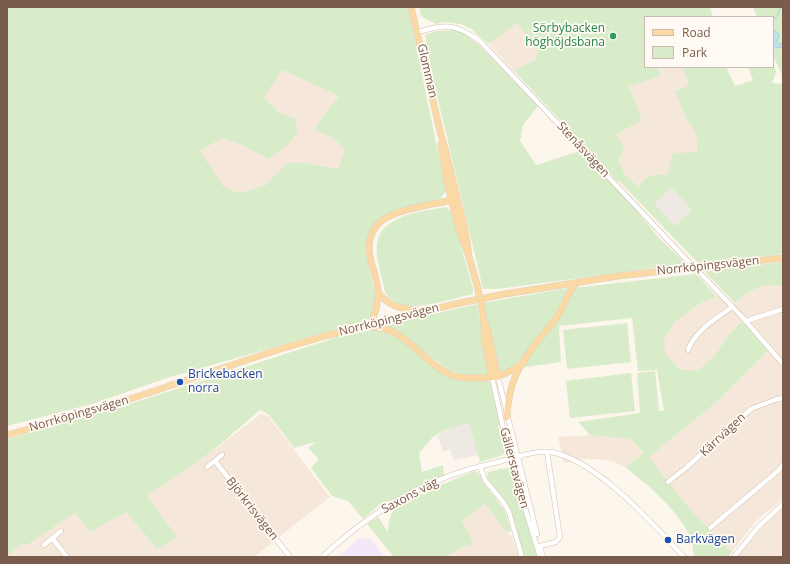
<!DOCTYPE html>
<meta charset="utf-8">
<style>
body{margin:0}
#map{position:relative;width:790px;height:564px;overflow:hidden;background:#fdf6ec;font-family:"Open Sans",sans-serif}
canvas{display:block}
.frame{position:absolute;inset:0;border:8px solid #7a5c4d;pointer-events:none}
.legend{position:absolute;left:644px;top:16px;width:130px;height:52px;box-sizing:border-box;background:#fffaf3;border:1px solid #cabbb1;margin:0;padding:5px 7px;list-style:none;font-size:12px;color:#7a5c4d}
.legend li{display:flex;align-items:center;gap:8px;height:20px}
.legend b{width:20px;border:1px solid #cabbb1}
</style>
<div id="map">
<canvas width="790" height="564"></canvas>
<div class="frame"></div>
<ul class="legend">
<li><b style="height:5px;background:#fbd9a5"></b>Road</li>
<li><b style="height:11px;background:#d8ecc9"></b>Park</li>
</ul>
</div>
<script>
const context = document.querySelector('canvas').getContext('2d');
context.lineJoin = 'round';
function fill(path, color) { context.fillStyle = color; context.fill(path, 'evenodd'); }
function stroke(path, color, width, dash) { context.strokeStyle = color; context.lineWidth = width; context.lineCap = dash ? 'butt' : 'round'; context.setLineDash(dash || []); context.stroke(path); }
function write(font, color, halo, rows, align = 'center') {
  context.font = font + ' "Open Sans",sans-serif'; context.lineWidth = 3.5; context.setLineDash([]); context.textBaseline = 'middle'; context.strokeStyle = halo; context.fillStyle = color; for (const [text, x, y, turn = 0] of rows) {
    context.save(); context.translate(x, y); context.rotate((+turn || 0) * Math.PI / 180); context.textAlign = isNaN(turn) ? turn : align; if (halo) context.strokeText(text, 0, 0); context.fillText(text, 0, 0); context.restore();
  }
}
const residential = new Path2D(`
 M 517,23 L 538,51 L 536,59 L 514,71 L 489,44 Z
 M 659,67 L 683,67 L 689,85 L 675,91 L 686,119 L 693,128 L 697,140 L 697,152 L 668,174 L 649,176 L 638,186 L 626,176 L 619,161 L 624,147 L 616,135 L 642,120 L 629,86 L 660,76 L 657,68 Z
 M 282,70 L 339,96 L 323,116 L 314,130 L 333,138 L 345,149 L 338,169 L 307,163 L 286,163 L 266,185 L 240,193 L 224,187 L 200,151 L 223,138 L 242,145 L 277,154 L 298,132 L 264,97 Z
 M 783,285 L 783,499 L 756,521 L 732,552 L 708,529 L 668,484 L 649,457 L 719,400 L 769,350 L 728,335 L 716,356 L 697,371 L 680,369 L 664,354 L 664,340 L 675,322 L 702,302 L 717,297 L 719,292 L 733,305 L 747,293 L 761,286 Z
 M 261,414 L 268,416 L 330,497 L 254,557 L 8,557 L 22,542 L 26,546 L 75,513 L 90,532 L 126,512 L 157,549 L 176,537 L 147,496 L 211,452 Z
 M 590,435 L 630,439 L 644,453 L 625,467 L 614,462 L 595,459 L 586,459 L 564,463 L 558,437 Z
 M 485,504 L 512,537 L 519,557 L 445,557 L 466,546 L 466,531 L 462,521 Z
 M 783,508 L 783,557 L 736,557 L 767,521 Z`);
const industrial = new Path2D(`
 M 671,187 L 692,210 L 675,226 L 653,204 Z
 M 469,423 L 478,455 L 454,460 L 450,449 L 443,452 L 438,436 L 444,430 Z`);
const education = new Path2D(`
 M 359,538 L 371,539 L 384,557 L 338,557 Z`);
const green = new Path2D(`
 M 7,7 L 408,7 L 446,191 L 441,198 L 392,212 L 372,227 L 367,238 L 365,250 L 374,289 L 375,306 L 371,318 L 358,323 L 167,378 L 92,404 L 7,426 ZM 282,70 L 339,96 L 323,116 L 314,130 L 333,138 L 345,149 L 338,169 L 307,163 L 286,163 L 266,185 L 240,193 L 224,187 L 200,151 L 223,138 L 242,145 L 269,159 L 286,146 L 298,132 L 295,118 L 281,114 L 264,97 Z
 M 419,7 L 710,7 L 713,17 L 645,17 L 645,67 L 659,67 L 657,68 L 661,76 L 629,86 L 642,120 L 616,135 L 624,147 L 619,161 L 626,176 L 638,186 L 649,176 L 668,174 L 673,153 L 697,152 L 697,140 L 693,128 L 686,119 L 675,91 L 689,85 L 683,67 L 726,67 L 735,86 L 753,80 L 748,67 L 773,67 L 773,63 L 776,72 L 772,83 L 783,84 L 783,254 L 699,264 L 620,182 L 617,181 L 514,71 L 536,59 L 538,51 L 517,23 L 489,44 L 471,29 L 461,24 L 445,22 L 436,24 L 421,16 ZM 671,187 L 692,210 L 675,226 L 654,204 Z
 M 753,7 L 783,7 L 783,77 L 773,56 L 773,17 L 757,17 Z
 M 454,30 L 462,32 L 478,44 L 538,106 L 523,125 L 520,141 L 536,165 L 580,151 L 630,203 L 659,238 L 682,260 L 683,264 L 498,289 L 483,289 L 434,83 L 425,35 L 437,31 Z
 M 446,207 L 451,212 L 473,288 L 473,294 C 455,298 419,310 401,305 C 395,303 389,299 386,294 C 384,290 383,284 382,279 C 378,261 370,238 388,225 C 404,212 426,211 446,207 Z
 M 783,262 L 783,285 L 761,286 L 747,293 L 735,303 L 704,271 Z
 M 696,274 L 717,297 L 702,302 L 675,322 L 664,340 L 665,354 L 680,369 L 697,371 L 715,356 L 728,335 L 743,321 L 769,350 L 719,400 L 649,457 C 674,491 701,523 732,552 L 728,557 L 694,557 C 693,551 693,542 690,536 C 675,507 649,486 625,467 L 644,453 L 630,439 L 590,435 L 578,422 L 640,413 L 637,373 L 655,371 L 659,411 L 664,411 L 657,370 L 638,371 L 632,318 L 559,326 L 561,362 L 519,368 L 562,313 L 573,288 Z
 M 568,288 L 554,317 L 519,361 L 510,369 L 500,373 L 483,303 Z
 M 477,304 L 490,374 L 487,376 L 463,375 L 450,371 L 394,330 L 384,325 Z
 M 627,323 L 631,362 L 567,369 L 563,330 Z
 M 373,330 C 401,332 424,362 448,376 L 454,379 L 466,381 L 486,380 L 490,382 L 493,387 L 500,425 L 498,426 L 500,435 L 503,435 L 506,448 L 504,454 L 500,456 L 480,462 L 469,423 L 444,430 L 433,437 L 419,453 L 422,472 L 443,465 L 444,476 L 391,501 L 383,502 L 363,519 L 348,501 L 332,496 L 311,468 L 319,459 L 308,448 L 316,442 L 294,448 L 269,415 L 260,410 L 211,452 L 147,496 L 177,537 L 157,549 L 126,512 L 90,532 L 75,513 L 26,546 L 22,543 L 7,557 L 7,439 L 117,408 L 338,337 Z
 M 631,373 L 635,411 L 570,418 L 566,381 Z
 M 509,468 L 512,472 L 538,557 L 524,557 L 512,513 L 505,501 L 487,478 L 488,472 L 500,469 Z
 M 475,471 L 480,475 L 484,483 L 505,511 L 511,531 L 507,532 L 485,504 L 462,521 L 474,544 L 466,546 L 445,557 L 394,557 L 367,524 L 378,517 L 388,532 L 389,520 L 393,510 L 429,490 Z`);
const water = new Path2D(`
 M 773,30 L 778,33 L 779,36 L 777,41 L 779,44 L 783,43 L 783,47 L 776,48 L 773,44 L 774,39 L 773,39 Z`);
const stream = new Path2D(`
 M 773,20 L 777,16 L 781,7`);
const minor = new Path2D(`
 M 418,32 C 447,24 453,23 479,40 L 684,257
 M 706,279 L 744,319 L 783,364
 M 746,321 L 783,309
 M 688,350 C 695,330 716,319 732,307
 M 492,377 L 510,459 L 540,557
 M 498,377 L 537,534
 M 215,461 L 290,557
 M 480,466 L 485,480 L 504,503 L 509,512 L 522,557
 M 207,467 L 222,455
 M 668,482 L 687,467 L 751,409 L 774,400 L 783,398
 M 710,528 L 779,470 L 783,464
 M 52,538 L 67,557
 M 44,545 L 61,531
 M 540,546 L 556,542 L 560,537 L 547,452
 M 540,547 L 543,557
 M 322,557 C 363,519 413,486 467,470 C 479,466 492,464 505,460 C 521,456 539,449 556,453 C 602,466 652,523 684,557
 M 734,557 L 758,527 L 783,504`);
const major = new Path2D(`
 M 411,7 L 441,135 L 445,148 L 465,230 L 469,257
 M 441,145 L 447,182 L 458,227 L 469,257 L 477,285
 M 378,292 C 388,306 400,309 417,310
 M 483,313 L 485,343 L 492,377
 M 486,324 L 498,377
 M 370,325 C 375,315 378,304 378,293 C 378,273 364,256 371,236 C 373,229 378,223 384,219 C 403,208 436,204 457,199
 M 371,327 C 406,326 424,366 454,376 C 461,378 469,378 476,378 C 499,378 506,375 524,362
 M 507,417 C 508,384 519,364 540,338 C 546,331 552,324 557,317 C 565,305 567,291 578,282
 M 7,435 L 100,409 L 277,350 L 325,336 L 455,304 L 505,294 L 618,276 L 783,258`);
const minorBridge = new Path2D(`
 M 684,257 L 706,279`);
const majorBridge = new Path2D(`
 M 477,285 L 483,313`);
const markers = [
 [613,36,4,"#2e9e5b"],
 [180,382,4,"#1a4fb4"],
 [668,540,4,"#1a4fb4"]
];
const leisureNames = [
 ["Sörbybacken",605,29],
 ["höghöjdsbana",605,43]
];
const streetNames = [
 ["Glomman",427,71,77],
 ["Stenåsvägen",583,150,47],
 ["Norrköpingsvägen",708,266,-6],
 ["Norrköpingsvägen",389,320,-14],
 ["Norrköpingsvägen",79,414,-16],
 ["Kärrvägen",723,435,-43],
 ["Gällerstavägen",514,468,75],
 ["Saxons väg",410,496,-28],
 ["Björkrisvägen",252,509,52]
];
const transitNames = [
 ["Brickebacken",188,375],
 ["norra",188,389],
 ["Barkvägen",676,540]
];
fill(residential, '#f5e8da');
fill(industrial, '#efe9e4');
fill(education, '#f3e8fa');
fill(green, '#d8ecc9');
fill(water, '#bfe3e8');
stroke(water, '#a5d3da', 1);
stroke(stream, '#a5d3da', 1);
stroke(minor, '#d1beb0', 5.5);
stroke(major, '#dad1cd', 7);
stroke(minor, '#fff', 4.5);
stroke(major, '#fbd9a5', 6);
stroke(minorBridge, '#d1beb0', 5.5, []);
stroke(majorBridge, '#dad1cd', 7, []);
stroke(minorBridge, '#fff', 4.5);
stroke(majorBridge, '#fbd9a5', 6);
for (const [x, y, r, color] of markers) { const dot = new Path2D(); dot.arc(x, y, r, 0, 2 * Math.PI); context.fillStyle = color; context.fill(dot); stroke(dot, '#fffaf3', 1.5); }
write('12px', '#27864d', '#fffaf3', leisureNames, 'right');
write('12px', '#7a5c4d', '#fffaf3', streetNames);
write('12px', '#164399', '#fffaf3', transitNames, 'left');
</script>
